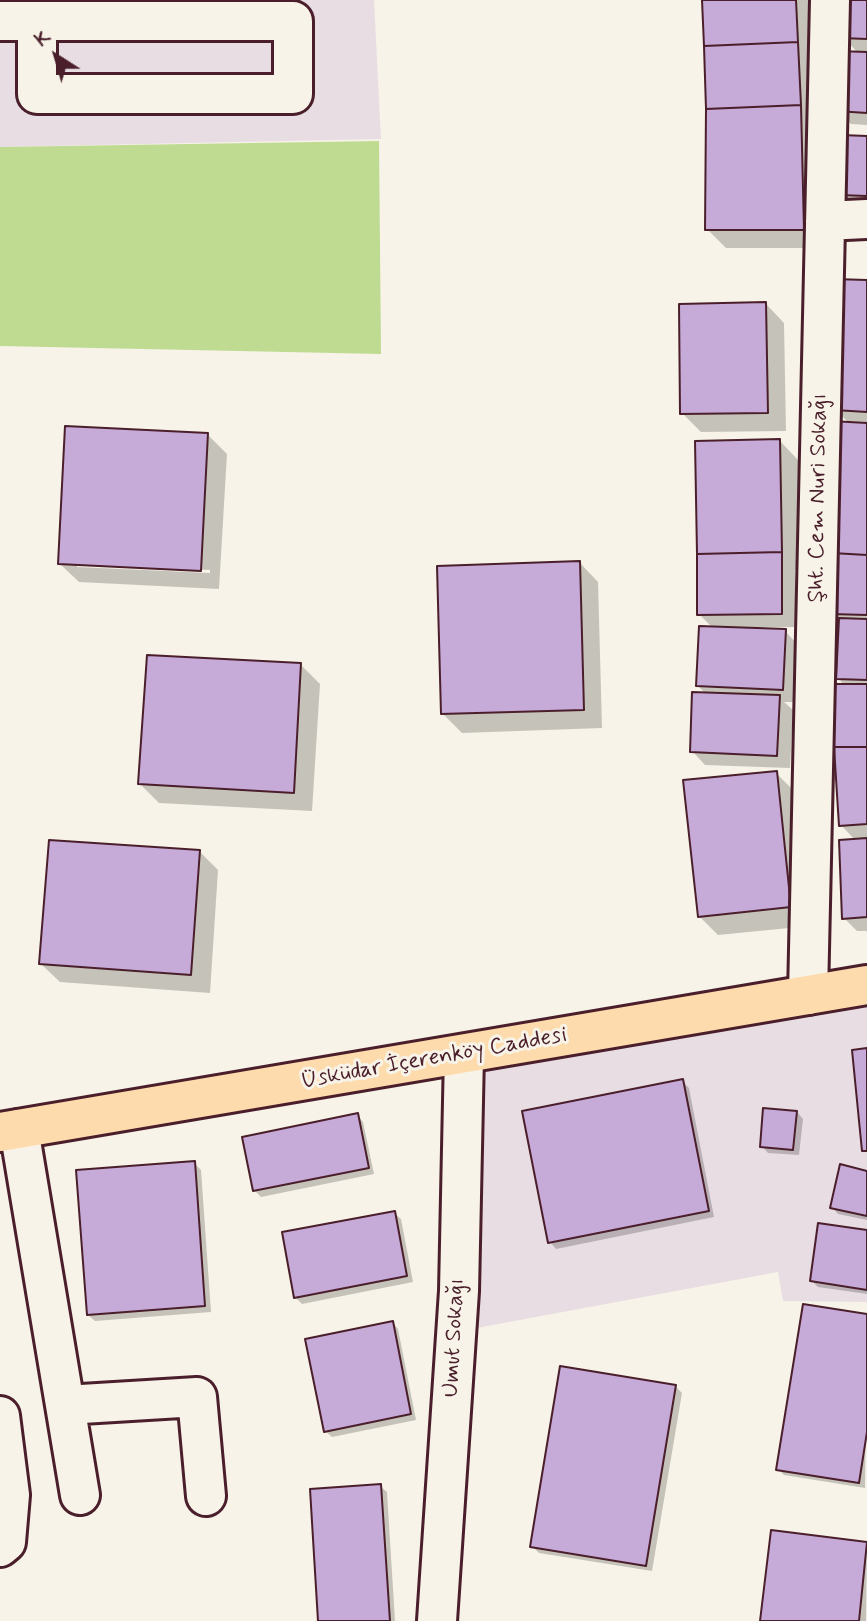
<!DOCTYPE html>
<meta charset="utf-8">
<style>
body{margin:0}
#map{position:relative;width:867px;height:1621px;overflow:hidden;background:#f7f3e8;font-family:Mynerve,sans-serif}
canvas{display:block}
.north{position:absolute;left:21px;top:21px;width:70px;height:70px;-webkit-text-stroke:5px #f7f3e8;paint-order:stroke;rotate:323deg;font-size:19px;font-weight:700;line-height:28px;text-align:center;color:#4a1f2b}
.north::after{content:'';display:block;margin:auto;width:24px;height:32px;background:#4a1f2b;clip-path:polygon(50% 0,100% 100%,50% 72%,0 100%)}
</style>
<div id="map">
<canvas width="867" height="1621"></canvas>
<div class="north">K</div>
</div>
<script>
const context = document.querySelector('canvas').getContext('2d');
context.lineJoin = 'round';
function fill(path, color) { context.fillStyle = color; context.fill(path, 'evenodd'); }
function stroke(path, color, width, dash) { context.strokeStyle = color; context.lineWidth = width; context.lineCap = dash ? 'butt' : 'round'; context.setLineDash(dash || []); context.stroke(path); }
function write(font, color, halo, rows, align = 'center') {
  context.font = font + ' Mynerve,sans-serif'; context.lineWidth = 6; context.setLineDash([]); context.textBaseline = 'middle'; context.strokeStyle = halo; context.fillStyle = color; for (const [text, x, y, turn = 0] of rows) {
    context.save(); context.translate(x, y); context.rotate((+turn || 0) * Math.PI / 180); context.textAlign = isNaN(turn) ? turn : align; if (halo) context.strokeText(text, 0, 0); context.fillText(text, 0, 0); context.restore();
  }
}
const built = new Path2D(`
 M 0,0 L 374,0 L 381,139 L 0,147 Z
 M 867,985 L 867,1302 L 783,1301 L 778,1272 L 455,1332 L 464,1054 Z`);
const green = new Path2D(`
 M 379,141 L 381,354 L 0,346 L 0,147 Z`);
const shadow = new Path2D(`
 M 704,0 L 808,0 L 822,248 L 726,248 L 707,229 Z
 M 867,0 L 867,125 L 851,124 L 838,111 L 859,54 L 843,37 Z
 M 867,138 L 867,208 L 853,208 L 840,194 Z
 M 867,282 L 867,931 L 857,931 L 844,918 L 856,841 L 841,825 L 845,686 L 838,678 L 840,623 L 831,614 L 850,424 L 836,410 Z
 M 766,304 L 784,323 L 786,431 L 701,432 L 682,413 Z
 M 208,435 L 227,454 L 219,589 L 79,582 L 60,564 ZM 77,563 L 210,570 L 210,573 L 77,567 Z
 M 780,441 L 798,460 L 801,570 L 795,570 L 795,627 L 761,627 L 761,630 L 785,631 L 798,645 L 796,702 L 784,702 L 793,710 L 790,768 L 705,765 L 692,751 L 706,694 L 698,686 L 713,628 L 699,614 Z
 M 580,563 L 598,582 L 602,728 L 462,733 L 443,714 Z
 M 301,665 L 320,684 L 312,811 L 159,803 L 140,784 Z
 M 776,773 L 795,792 L 809,926 L 718,935 L 699,916 Z
 M 199,851 L 218,870 L 210,993 L 60,982 L 41,964 Z
 M 682,1081 L 689,1088 L 714,1217 L 556,1249 L 550,1242 Z
 M 797,1112 L 803,1119 L 799,1155 L 768,1153 L 762,1146 Z
 M 357,1115 L 363,1122 L 374,1174 L 261,1197 L 254,1190 Z
 M 194,1163 L 201,1170 L 211,1312 L 95,1321 L 88,1315 Z
 M 867,1173 L 867,1220 L 838,1214 L 832,1207 Z
 M 394,1213 L 401,1219 L 413,1282 L 302,1304 L 295,1297 Z
 M 867,1232 L 867,1294 L 818,1287 L 811,1280 Z
 M 867,1315 L 865,1488 L 784,1475 L 778,1469 Z
 M 392,1322 L 398,1329 L 416,1420 L 332,1437 L 325,1431 Z
 M 675,1386 L 682,1393 L 652,1571 L 539,1553 L 532,1546 Z
 M 380,1486 L 387,1492 L 395,1621 L 320,1621 Z
 M 772,1532 L 867,1543 L 866,1621 L 761,1621 Z`);
const building = new Path2D(`
 M 702,0 L 796,0 L 798,42 L 704,46 Z
 M 842,0 L 867,0 L 867,39 L 841,38 Z
 M 798,42 L 801,105 L 706,109 L 704,46 Z
 M 838,51 L 867,52 L 867,113 L 836,111 Z
 M 801,105 L 804,230 L 705,230 L 706,109 Z
 M 841,135 L 867,136 L 867,196 L 838,195 Z
 M 834,279 L 867,280 L 867,412 L 834,410 Z
 M 766,302 L 768,413 L 680,414 L 679,304 Z
 M 831,421 L 867,423 L 867,555 L 832,553 Z
 M 65,426 L 208,433 L 201,571 L 58,564 Z
 M 780,439 L 782,552 L 697,554 L 695,441 Z
 M 782,552 L 782,614 L 697,615 L 697,554 Z
 M 832,553 L 867,555 L 867,615 L 830,614 Z
 M 580,561 L 584,710 L 441,714 L 437,566 Z
 M 839,618 L 867,619 L 867,680 L 836,679 Z
 M 699,626 L 786,629 L 783,690 L 696,686 Z
 M 147,655 L 301,663 L 294,793 L 138,784 Z
 M 833,684 L 867,684 L 867,747 L 834,747 Z
 M 692,692 L 780,695 L 777,756 L 690,752 Z
 M 834,747 L 867,747 L 867,824 L 839,826 Z
 M 777,771 L 791,907 L 698,917 L 683,780 Z
 M 867,838 L 867,917 L 842,919 L 839,840 Z
 M 49,840 L 200,850 L 191,975 L 39,964 Z
 M 867,1048 L 867,1151 L 862,1151 L 852,1050 Z
 M 683,1079 L 709,1211 L 548,1243 L 522,1111 Z
 M 763,1108 L 797,1111 L 793,1150 L 760,1147 Z
 M 358,1113 L 369,1168 L 253,1191 L 242,1137 Z
 M 195,1161 L 205,1306 L 87,1315 L 76,1170 Z
 M 840,1164 L 867,1171 L 867,1216 L 830,1208 Z
 M 395,1211 L 407,1276 L 294,1298 L 282,1232 Z
 M 818,1223 L 867,1230 L 867,1290 L 810,1281 Z
 M 803,1304 L 867,1314 L 867,1432 L 859,1483 L 776,1470 Z
 M 393,1321 L 411,1414 L 324,1432 L 305,1339 Z
 M 560,1366 L 676,1385 L 646,1566 L 530,1547 Z
 M 381,1484 L 390,1621 L 318,1621 L 310,1489 Z
 M 771,1530 L 867,1542 L 859,1621 L 760,1621 Z`);
const minor = new Path2D(`
 M 0,21 L 293,21 L 293,94 L 37,94 L 37,22
 M 825,221 L 867,219
 M 808,995 L 830,0
 M 19,1129 L 80,1495
 M 65,1405 L 197,1397 L 206,1496
 M 0,1416 L 10,1495 L 6,1542 L 0,1547
 M 437,1621 L 459,1291 L 464,1054`);
const major = new Path2D(`
 M 0,1132 L 867,985`);
const streetNames = [
 ["Şht. Cem Nuri Sokağı",819,498,-89],
 ["Üsküdar İçerenköy Caddesi",434,1059,-10],
 ["Umut Sokağı",455,1338,-87]
];
fill(built, '#e8dde3');
fill(green, '#bfdb92');
fill(shadow, '#0003');
fill(building, '#c6aad7');
stroke(building, '#4a1f2b', 2);
stroke(minor, '#4a1f2b', 44);
stroke(major, '#4a1f2b', 44);
stroke(minor, '#f7f3e8', 38);
stroke(major, '#fedbac', 38);
write('23px', '#4a1f2b', '#f7f3e8', streetNames);
</script>
